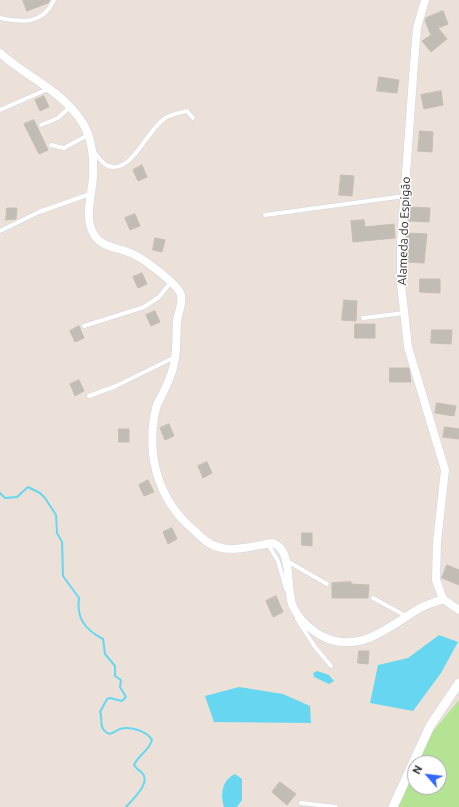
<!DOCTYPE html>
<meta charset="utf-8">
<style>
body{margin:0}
#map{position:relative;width:459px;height:807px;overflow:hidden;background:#ebe1d8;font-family:Ubuntu,sans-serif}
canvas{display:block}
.north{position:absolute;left:407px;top:755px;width:40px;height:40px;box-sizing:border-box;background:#fff;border:1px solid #a9a9a9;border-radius:50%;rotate:298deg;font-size:11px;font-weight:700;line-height:16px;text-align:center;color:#282828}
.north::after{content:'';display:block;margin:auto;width:14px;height:18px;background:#3268fe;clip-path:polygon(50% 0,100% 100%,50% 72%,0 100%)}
</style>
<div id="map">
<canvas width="459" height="807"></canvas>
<div class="north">N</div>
</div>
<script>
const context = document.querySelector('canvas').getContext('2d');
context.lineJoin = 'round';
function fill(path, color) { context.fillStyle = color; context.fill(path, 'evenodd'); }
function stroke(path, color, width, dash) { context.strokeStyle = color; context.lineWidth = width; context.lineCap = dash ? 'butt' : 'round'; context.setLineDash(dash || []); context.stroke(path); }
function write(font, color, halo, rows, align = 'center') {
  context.font = font + ' Ubuntu,sans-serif'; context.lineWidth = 3; context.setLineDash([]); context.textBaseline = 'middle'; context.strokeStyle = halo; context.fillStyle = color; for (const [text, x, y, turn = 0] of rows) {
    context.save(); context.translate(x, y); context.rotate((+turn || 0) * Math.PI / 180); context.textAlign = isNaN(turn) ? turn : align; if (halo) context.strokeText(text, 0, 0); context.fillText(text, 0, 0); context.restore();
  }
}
const green = new Path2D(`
 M 459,700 L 459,807 L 398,807 L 415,768 L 415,787 L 439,787 L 439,763 L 417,763 L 428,737 Z`);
const water = new Path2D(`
 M 439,635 L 458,642 L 441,673 L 413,711 L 370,703 L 378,665 L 408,658 Z
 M 317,671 L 329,675 L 334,681 L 329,684 L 314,677 L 313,673 Z
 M 239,687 L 283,694 L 310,706 L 311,723 L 214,722 L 205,696 Z
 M 235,774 L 242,779 L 242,800 L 237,807 L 224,807 C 220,794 222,780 235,774 Z`);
const stream = new Path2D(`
 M 0,493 L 5,498 L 17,497 L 28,487 L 40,493 L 45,498 L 56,515 L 57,533 L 62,542 L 63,576 L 79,598 C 76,619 86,630 103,639 L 105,654 L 115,666 L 115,676 L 121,680 L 120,687 L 126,697 L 122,701 L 110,698 L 107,699 L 100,712 C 103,717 99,725 104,730 C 110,738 114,731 120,729 C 130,726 147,731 152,740 C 149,751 139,754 134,765 C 136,769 140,770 143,774 C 150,784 132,800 126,807`);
const building = new Path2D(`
 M 23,0 L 50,0 L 48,3 L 27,11 Z
 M 443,11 L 448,24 L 438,28 L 447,39 L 431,52 L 422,41 L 431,35 L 425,21 L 426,18 Z
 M 379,77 L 399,80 L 397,93 L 377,91 Z
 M 441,91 L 443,105 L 424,109 L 421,95 Z
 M 44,96 L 49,107 L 40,111 L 35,100 Z
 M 34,120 L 48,150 L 39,154 L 24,124 Z
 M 420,131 L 433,132 L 432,152 L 418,151 Z
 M 142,165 L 147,177 L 138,181 L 133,170 Z
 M 341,175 L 354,176 L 352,196 L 339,195 Z
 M 410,207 L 430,208 L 429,222 L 409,221 Z
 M 7,208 L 17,208 L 16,219 L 6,220 Z
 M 135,214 L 140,226 L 130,230 L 125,218 Z
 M 364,220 L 365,227 L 394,224 L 395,238 L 353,242 L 351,221 Z
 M 407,233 L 427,234 L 424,263 L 406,262 Z
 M 155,238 L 165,240 L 162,252 L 153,250 Z
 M 142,273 L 147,284 L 138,288 L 133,277 Z
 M 420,279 L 440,279 L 440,293 L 420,292 Z
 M 344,300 L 357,301 L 356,321 L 342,320 Z
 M 155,311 L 160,322 L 151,326 L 146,315 Z
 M 355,324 L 375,324 L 375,338 L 355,338 Z
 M 79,326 L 84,338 L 75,342 L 70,331 Z
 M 432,330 L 452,330 L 451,344 L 431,343 Z
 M 390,368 L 409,368 L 411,382 L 390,382 Z
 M 79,380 L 84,391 L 75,396 L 70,384 Z
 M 437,403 L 456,406 L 454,416 L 435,413 Z
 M 169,424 L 174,436 L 165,440 L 160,428 Z
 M 445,427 L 459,429 L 459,439 L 443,437 Z
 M 119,429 L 129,429 L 129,442 L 119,442 Z
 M 207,462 L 212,473 L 203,478 L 198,466 Z
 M 148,480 L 154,492 L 144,496 L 139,485 Z
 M 172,528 L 177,539 L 168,544 L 163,532 Z
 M 302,533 L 312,533 L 312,546 L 302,545 Z
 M 447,565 L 459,570 L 459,585 L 442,578 Z
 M 351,582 L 351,584 L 369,585 L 368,598 L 332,598 L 332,583 Z
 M 276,596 L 283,612 L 273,617 L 266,601 Z
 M 359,651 L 369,651 L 368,664 L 358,663 Z
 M 280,782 L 296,794 L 287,805 L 272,792 Z`);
const service = new Path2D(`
 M 0,18 C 23,23 43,24 54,0
 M 0,110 L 48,89
 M 41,125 L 58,118 L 70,107
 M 51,145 L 64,148 L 88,135
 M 93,151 C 97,155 102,164 108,166 C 132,174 147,130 164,119 C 170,114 180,113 187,111 L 193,118
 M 265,215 L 405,196
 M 0,231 L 39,212 L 90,194
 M 363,318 L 404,313
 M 84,326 L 144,307 L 159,297 L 171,282
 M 89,396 L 116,386 L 175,357
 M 268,544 L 278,561 L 286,589
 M 287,561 L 327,584
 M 373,598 L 408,617
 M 297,619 L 315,647 L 331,666
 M 301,803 L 336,807`);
const minor = new Path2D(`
 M 425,0 L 417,28 L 414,64 L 401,242 L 401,284 L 408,347 L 445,470 L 437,542 L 436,580 L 443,599 L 459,610
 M 0,53 C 26,77 63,91 82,122 C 92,137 94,158 93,177 C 92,195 83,220 95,236 C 103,248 121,248 133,254 C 145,260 178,284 181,295 C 183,303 178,314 177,321 C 176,334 177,346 175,358 C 174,370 168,383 163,393 C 161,398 157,403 156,408 C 146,450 156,493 186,523 C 193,529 199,536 206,541 C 224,555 250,547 271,543 C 293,546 286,587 292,604 C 297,618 312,632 326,638 C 363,653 391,625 420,608 C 427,604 436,602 443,599`);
const tertiary = new Path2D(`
 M 393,807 L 430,726 L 459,683`);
const streetNames = [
 ["Alameda do Espigão",404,231,-88]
];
fill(green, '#b4e493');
fill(water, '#67d7f1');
stroke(stream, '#67d7f1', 2);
fill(building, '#c2bdb4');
stroke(building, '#c6bdb2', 1);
stroke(service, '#ced3e2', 5);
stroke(minor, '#ced3e2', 9);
stroke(tertiary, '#ced3e2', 10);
stroke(service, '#fff', 4);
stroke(minor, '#fff', 8);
stroke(tertiary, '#fff', 9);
write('12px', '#282828', '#fff', streetNames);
</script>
